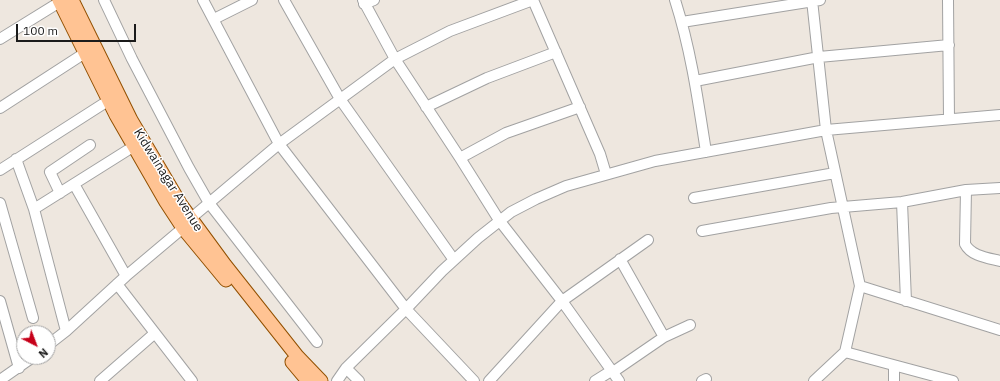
<!DOCTYPE html>
<style>
body{margin:0}
#map{position:relative;width:1000px;height:381px;overflow:hidden;background:#eee7df;font-family:"IBM Plex Sans",sans-serif}
canvas{display:block}
.north{position:absolute;left:16px;top:325px;width:40px;height:40px;box-sizing:border-box;background:#fff;border:1px solid #a4a4a4;border-radius:50%;rotate:138deg;font-size:11px;font-weight:700;line-height:16px;text-align:center;color:#1b1b1b}
.north::after{content:'';display:block;margin:auto;width:14px;height:18px;background:#c60019;clip-path:polygon(50% 0,100% 100%,50% 72%,0 100%)}
.scale{position:absolute;left:16px;top:24px;width:120px;height:18px;box-sizing:border-box;border:2px solid #1b1b1b;border-top:0;padding-left:5px;font-size:12px;line-height:14px;white-space:nowrap;color:#1b1b1b;-webkit-text-stroke:3px #fff;paint-order:stroke}
</style>
<div id="map">
<canvas width="1000" height="381"></canvas>
<div class="north">N</div>
<div class="scale">100 m</div>
</div>
<script>
const context = document.querySelector('canvas').getContext('2d');
context.lineJoin = 'round';
function stroke(path, color, width, dash) { context.strokeStyle = color; context.lineWidth = width; context.lineCap = dash ? 'butt' : 'round'; context.setLineDash(dash || []); context.stroke(path); }
function write(font, color, halo, rows, align = 'center') {
  context.font = font + ' "IBM Plex Sans",sans-serif'; context.lineWidth = 3; context.setLineDash([]); context.textBaseline = 'middle'; context.strokeStyle = halo; context.fillStyle = color; for (const [text, x, y, turn = 0] of rows) {
    context.save(); context.translate(x, y); context.rotate((+turn || 0) * Math.PI / 180); context.textAlign = isNaN(turn) ? turn : align; if (halo) context.strokeText(text, 0, 0); context.fillText(text, 0, 0); context.restore();
  }
}
const minor = new Path2D(`
 M 104,0 L 132,59 L 189,168 L 209,203 L 317,342
 M 203,0 L 279,144 L 406,309 L 474,381
 M 284,0 L 340,99 L 454,260
 M 363,0 L 395,59 L 460,158 L 499,220 L 562,301 L 619,381
 M 533,0 L 600,154 L 606,174
 M 675,0 C 691,50 698,100 706,152
 M 812,0 L 826,130 L 860,286 L 845,352 L 814,381
 M 948,0 L 949,119
 M 364,4 L 374,0
 M 214,19 L 252,0
 M 682,22 L 820,0
 M 0,39 L 63,0
 M 695,81 L 819,57 L 949,45
 M 426,107 L 487,78 L 556,52
 M 0,108 L 91,49
 M 460,158 L 506,133 L 580,107
 M 16,159 L 34,209
 M 0,170 L 114,97
 M 74,184 L 126,276
 M 966,190 L 965,244 C 971,256 988,258 1000,261
 M 60,193 L 50,172 L 90,145
 M 694,198 L 835,173
 M 902,202 L 906,301
 M 0,203 L 33,318
 M 702,231 L 831,208 L 902,202 L 966,190 L 1000,188
 M 620,259 L 664,337
 M 117,284 L 192,381
 M 860,286 L 1000,330
 M 0,301 L 19,368
 M 66,331 L 34,209 L 139,143
 M 48,345 L 66,331 L 126,276 L 183,228 L 190,219 L 209,203 L 279,144 L 395,59 L 450,31 L 533,0
 M 845,352 L 953,381
 M 346,368 L 359,381
 M 613,372 L 664,337 L 690,325
 M 0,380 L 33,357
 M 100,381 L 155,333
 M 337,381 L 346,368 L 406,309 L 442,271 L 478,238 L 511,212 L 536,199 L 566,186 L 655,161 L 826,130 L 1000,115
 M 489,381 L 562,301 L 648,240
 M 595,381 L 611,371
 M 702,381 L 706,379
 M 894,381 L 894,366`);
const major = new Path2D(`
 M 59,0 L 116,115 L 166,202 L 183,228 L 226,280
 M 72,0 L 131,120 L 181,205 L 225,265 L 297,356 L 321,381
 M 292,362 L 308,381`);
const streetNames = [
 ["Kidwainagar Avenue",168,180,58]
];
stroke(minor, '#a2a2a2', 12);
stroke(major, '#925000', 15);
stroke(minor, '#fff', 10);
stroke(major, '#ffc393', 13);
write('13px', '#1b1b1b', '#fff', streetNames);
</script>
